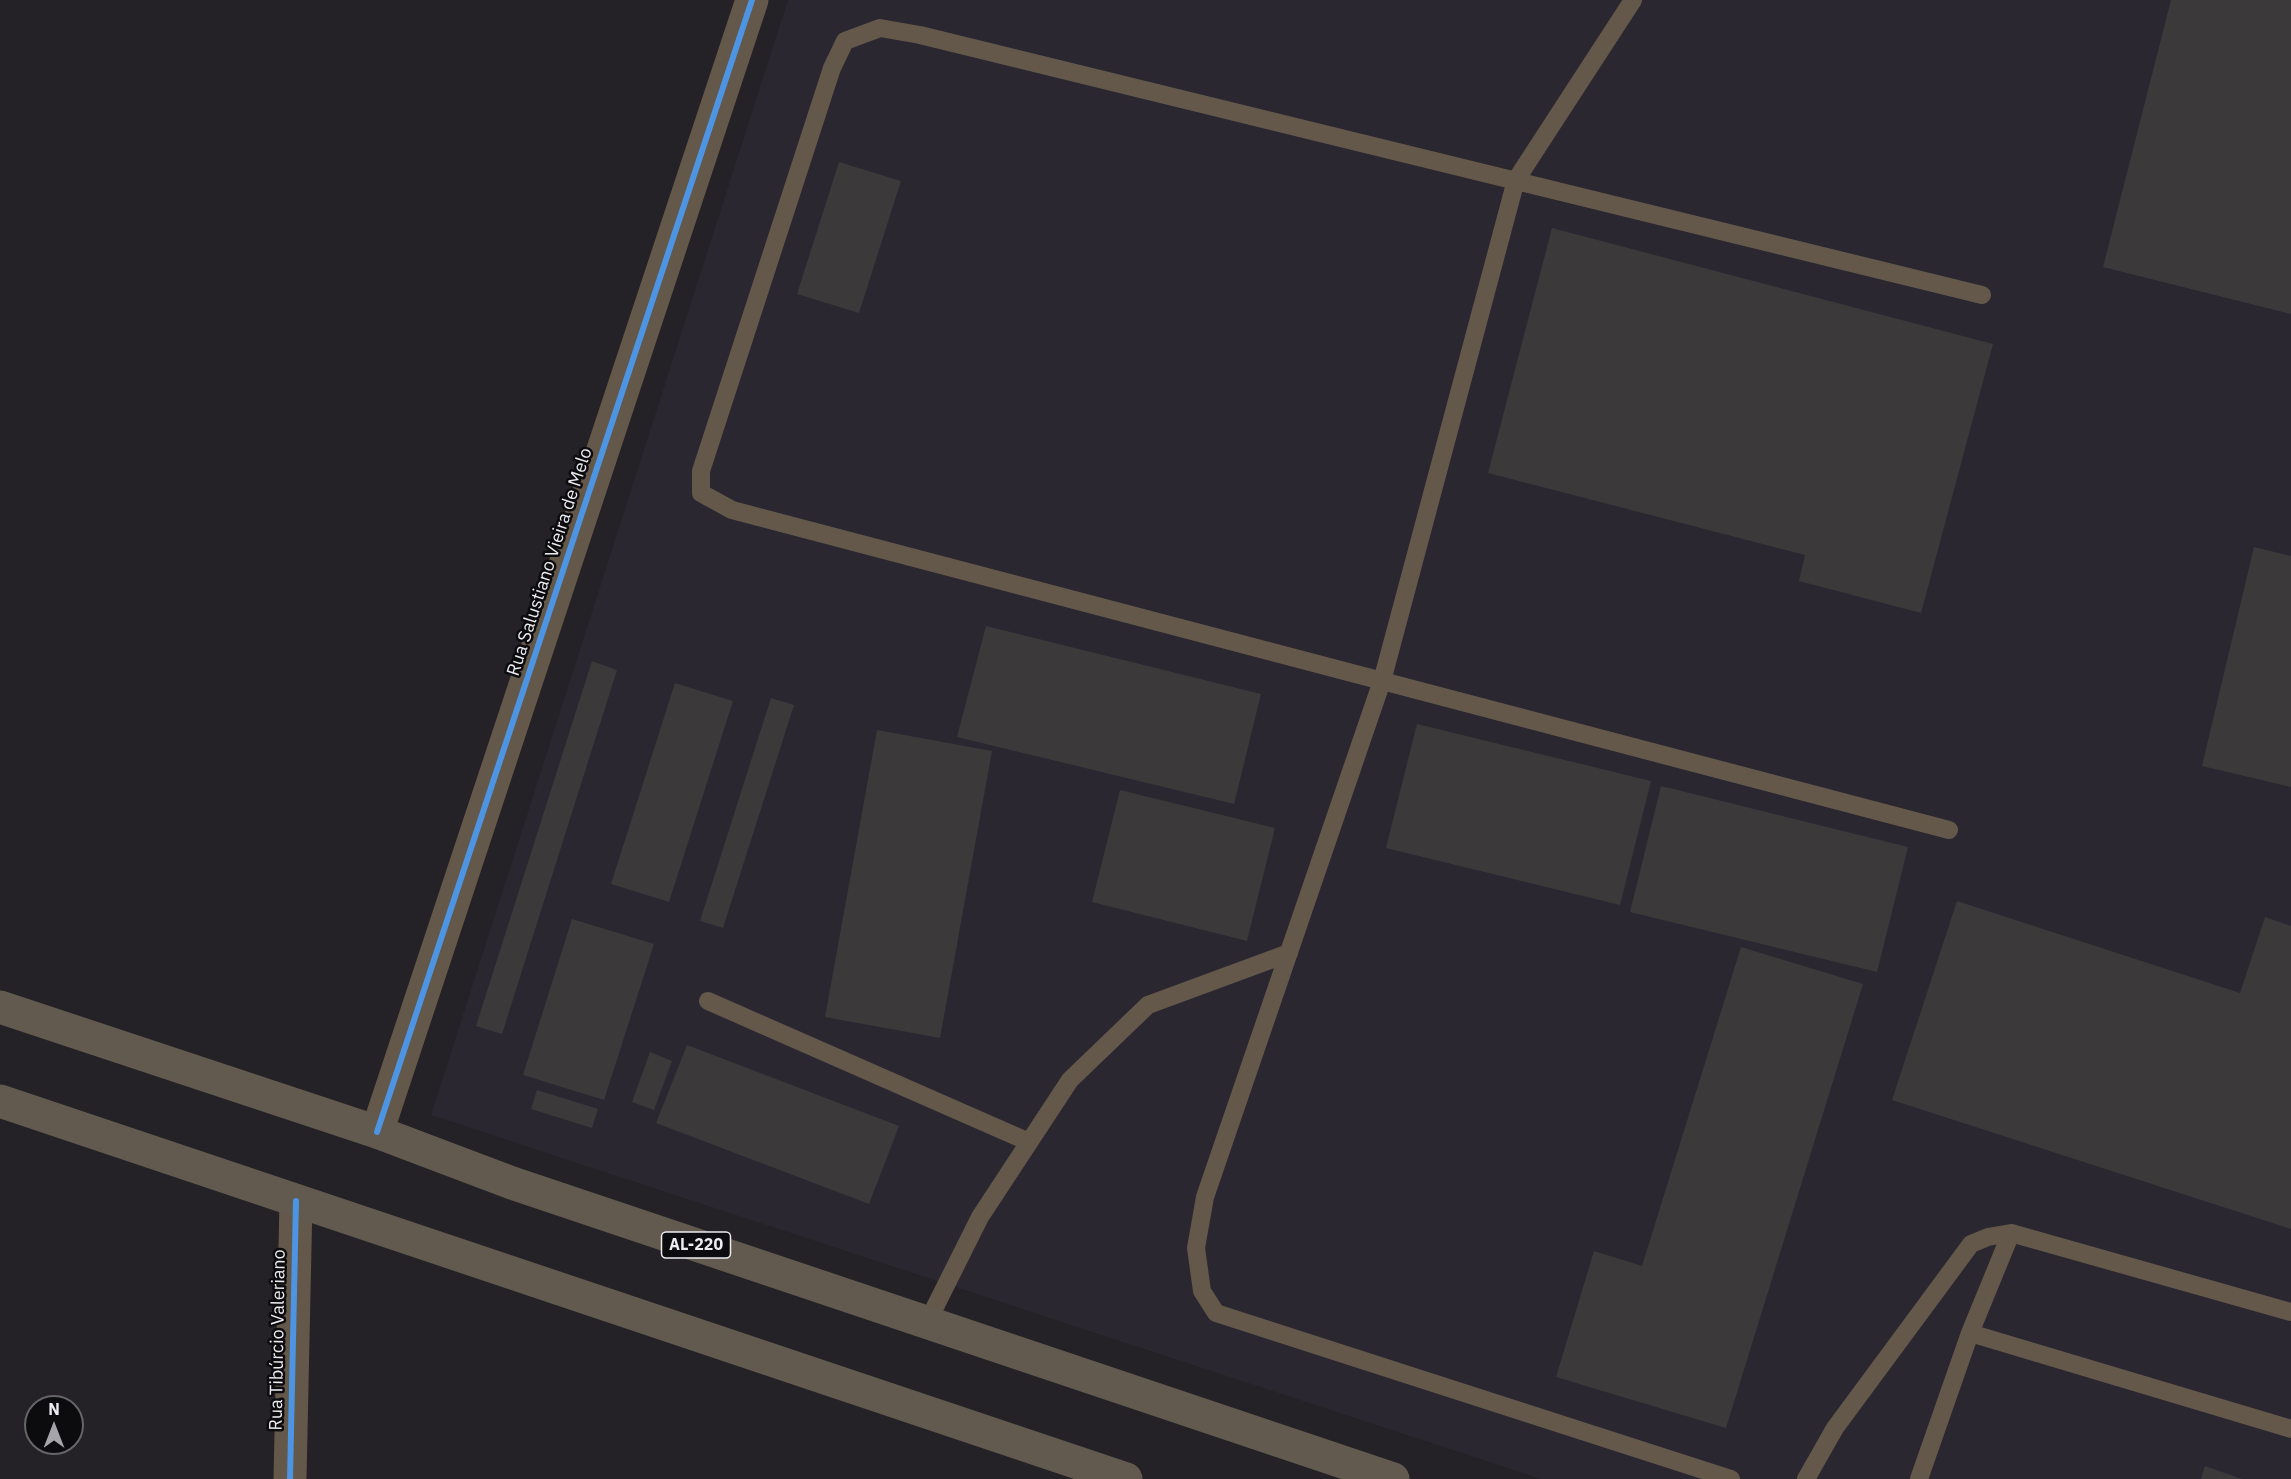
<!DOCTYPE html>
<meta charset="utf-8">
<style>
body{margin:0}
#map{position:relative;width:2291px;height:1479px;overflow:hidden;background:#242226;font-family:"IBM Plex Sans",sans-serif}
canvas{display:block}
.north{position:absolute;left:24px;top:1395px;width:60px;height:60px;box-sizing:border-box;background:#0c0b0e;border:2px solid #666568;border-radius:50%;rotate:0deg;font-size:16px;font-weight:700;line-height:24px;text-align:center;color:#ecebef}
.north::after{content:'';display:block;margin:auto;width:21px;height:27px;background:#a6a5a9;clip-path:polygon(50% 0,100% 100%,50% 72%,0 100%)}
</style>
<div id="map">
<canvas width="2291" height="1479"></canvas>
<div class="north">N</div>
</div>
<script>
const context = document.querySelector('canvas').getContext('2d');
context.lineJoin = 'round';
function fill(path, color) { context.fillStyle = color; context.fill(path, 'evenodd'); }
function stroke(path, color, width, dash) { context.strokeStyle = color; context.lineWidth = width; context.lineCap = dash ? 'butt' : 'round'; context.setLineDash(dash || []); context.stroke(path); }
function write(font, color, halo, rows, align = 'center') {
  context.font = font + ' "IBM Plex Sans",sans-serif'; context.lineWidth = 5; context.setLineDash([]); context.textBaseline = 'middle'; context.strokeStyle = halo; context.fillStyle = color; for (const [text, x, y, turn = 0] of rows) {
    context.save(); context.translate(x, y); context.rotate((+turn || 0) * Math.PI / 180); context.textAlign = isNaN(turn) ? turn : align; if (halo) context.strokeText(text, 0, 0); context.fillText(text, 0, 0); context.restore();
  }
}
const built = new Path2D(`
 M 788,0 L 2291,0 L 2291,1479 L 1541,1479 L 431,1115 Z`);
const building = new Path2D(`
 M 2171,0 L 2291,0 L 2291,314 L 2103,267 Z
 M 839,162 L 901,181 L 859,313 L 797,294 Z
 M 1552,228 L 1993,344 L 1921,613 L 1799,581 L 1805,555 L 1488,473 Z
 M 2254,547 L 2291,556 L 2291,787 L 2202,766 Z
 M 986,626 L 1261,694 L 1234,804 L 957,737 Z
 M 592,661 L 617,670 L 502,1034 L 476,1026 Z
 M 675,683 L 733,701 L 669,902 L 611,884 Z
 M 771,698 L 794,705 L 723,928 L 700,921 Z
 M 1417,724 L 1651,781 L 1620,905 L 1386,848 Z
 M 877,730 L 992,751 L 940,1038 L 825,1017 Z
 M 1661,786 L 1908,847 L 1877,972 L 1630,912 Z
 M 1120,790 L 1275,828 L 1247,941 L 1092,902 Z
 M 1957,901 L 2240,993 L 2265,917 L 2291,926 L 2291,1229 L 1892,1100 Z
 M 572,919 L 654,944 L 604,1100 L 523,1075 Z
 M 1741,947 L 1863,984 L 1726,1428 L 1556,1377 L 1594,1251 L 1642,1266 Z
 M 687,1045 L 899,1126 L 869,1204 L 656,1123 Z
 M 650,1052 L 672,1061 L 654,1110 L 632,1102 Z
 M 537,1090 L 598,1109 L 592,1128 L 531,1109 Z
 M 2205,1466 L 2242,1479 L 2201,1479 Z`);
const service = new Path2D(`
 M 1633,0 L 1516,180 L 1382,681 L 1205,1197 L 1196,1248 L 1202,1291 L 1216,1313 L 1731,1479
 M 1949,830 L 732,510 L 701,493 L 701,471 L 832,68 L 845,41 L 880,28 L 920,35 L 1982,295
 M 708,1001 L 1029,1142
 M 927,1323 L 980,1217 L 1070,1080 L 1148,1005 L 1289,953
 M 1970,1333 L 2291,1429
 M 1806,1479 L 1835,1428 L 1971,1244 L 1988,1237 L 2011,1233 L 2291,1312
 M 1919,1479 L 1970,1333 L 2011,1233`);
const minor = new Path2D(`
 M 377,1132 L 752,0`);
const tertiary = new Path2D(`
 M 290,1479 L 296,1201`);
const trunk = new Path2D(`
 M 0,1007 L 377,1132 L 512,1183 L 1393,1479
 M 0,1101 L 1126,1479`);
const cycleway = new Path2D(`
 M 377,1132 L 752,0
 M 290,1479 L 296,1201`);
const shields = [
 [696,1245,69]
];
const shieldNames = [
 ["AL-220",696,1245]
];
const streetNames = [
 ["Rua Salustiano Vieira de Melo",550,562,-72],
 ["Rua Tibúrcio Valeriano",278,1340,-89]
];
fill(built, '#2b2731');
fill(building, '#3b393a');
stroke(service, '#63584a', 18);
stroke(minor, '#63584a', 33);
stroke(tertiary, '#63584a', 33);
stroke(trunk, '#625a4e', 33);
stroke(cycleway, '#4d94e3', 6);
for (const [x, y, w] of shields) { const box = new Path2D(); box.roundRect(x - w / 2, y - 13, w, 26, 4.5); context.fillStyle = '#0c0b0e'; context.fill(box); stroke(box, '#ecebef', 1.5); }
write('bold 16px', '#ecebef', null, shieldNames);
write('18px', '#ecebef', '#0c0b0e', streetNames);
</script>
